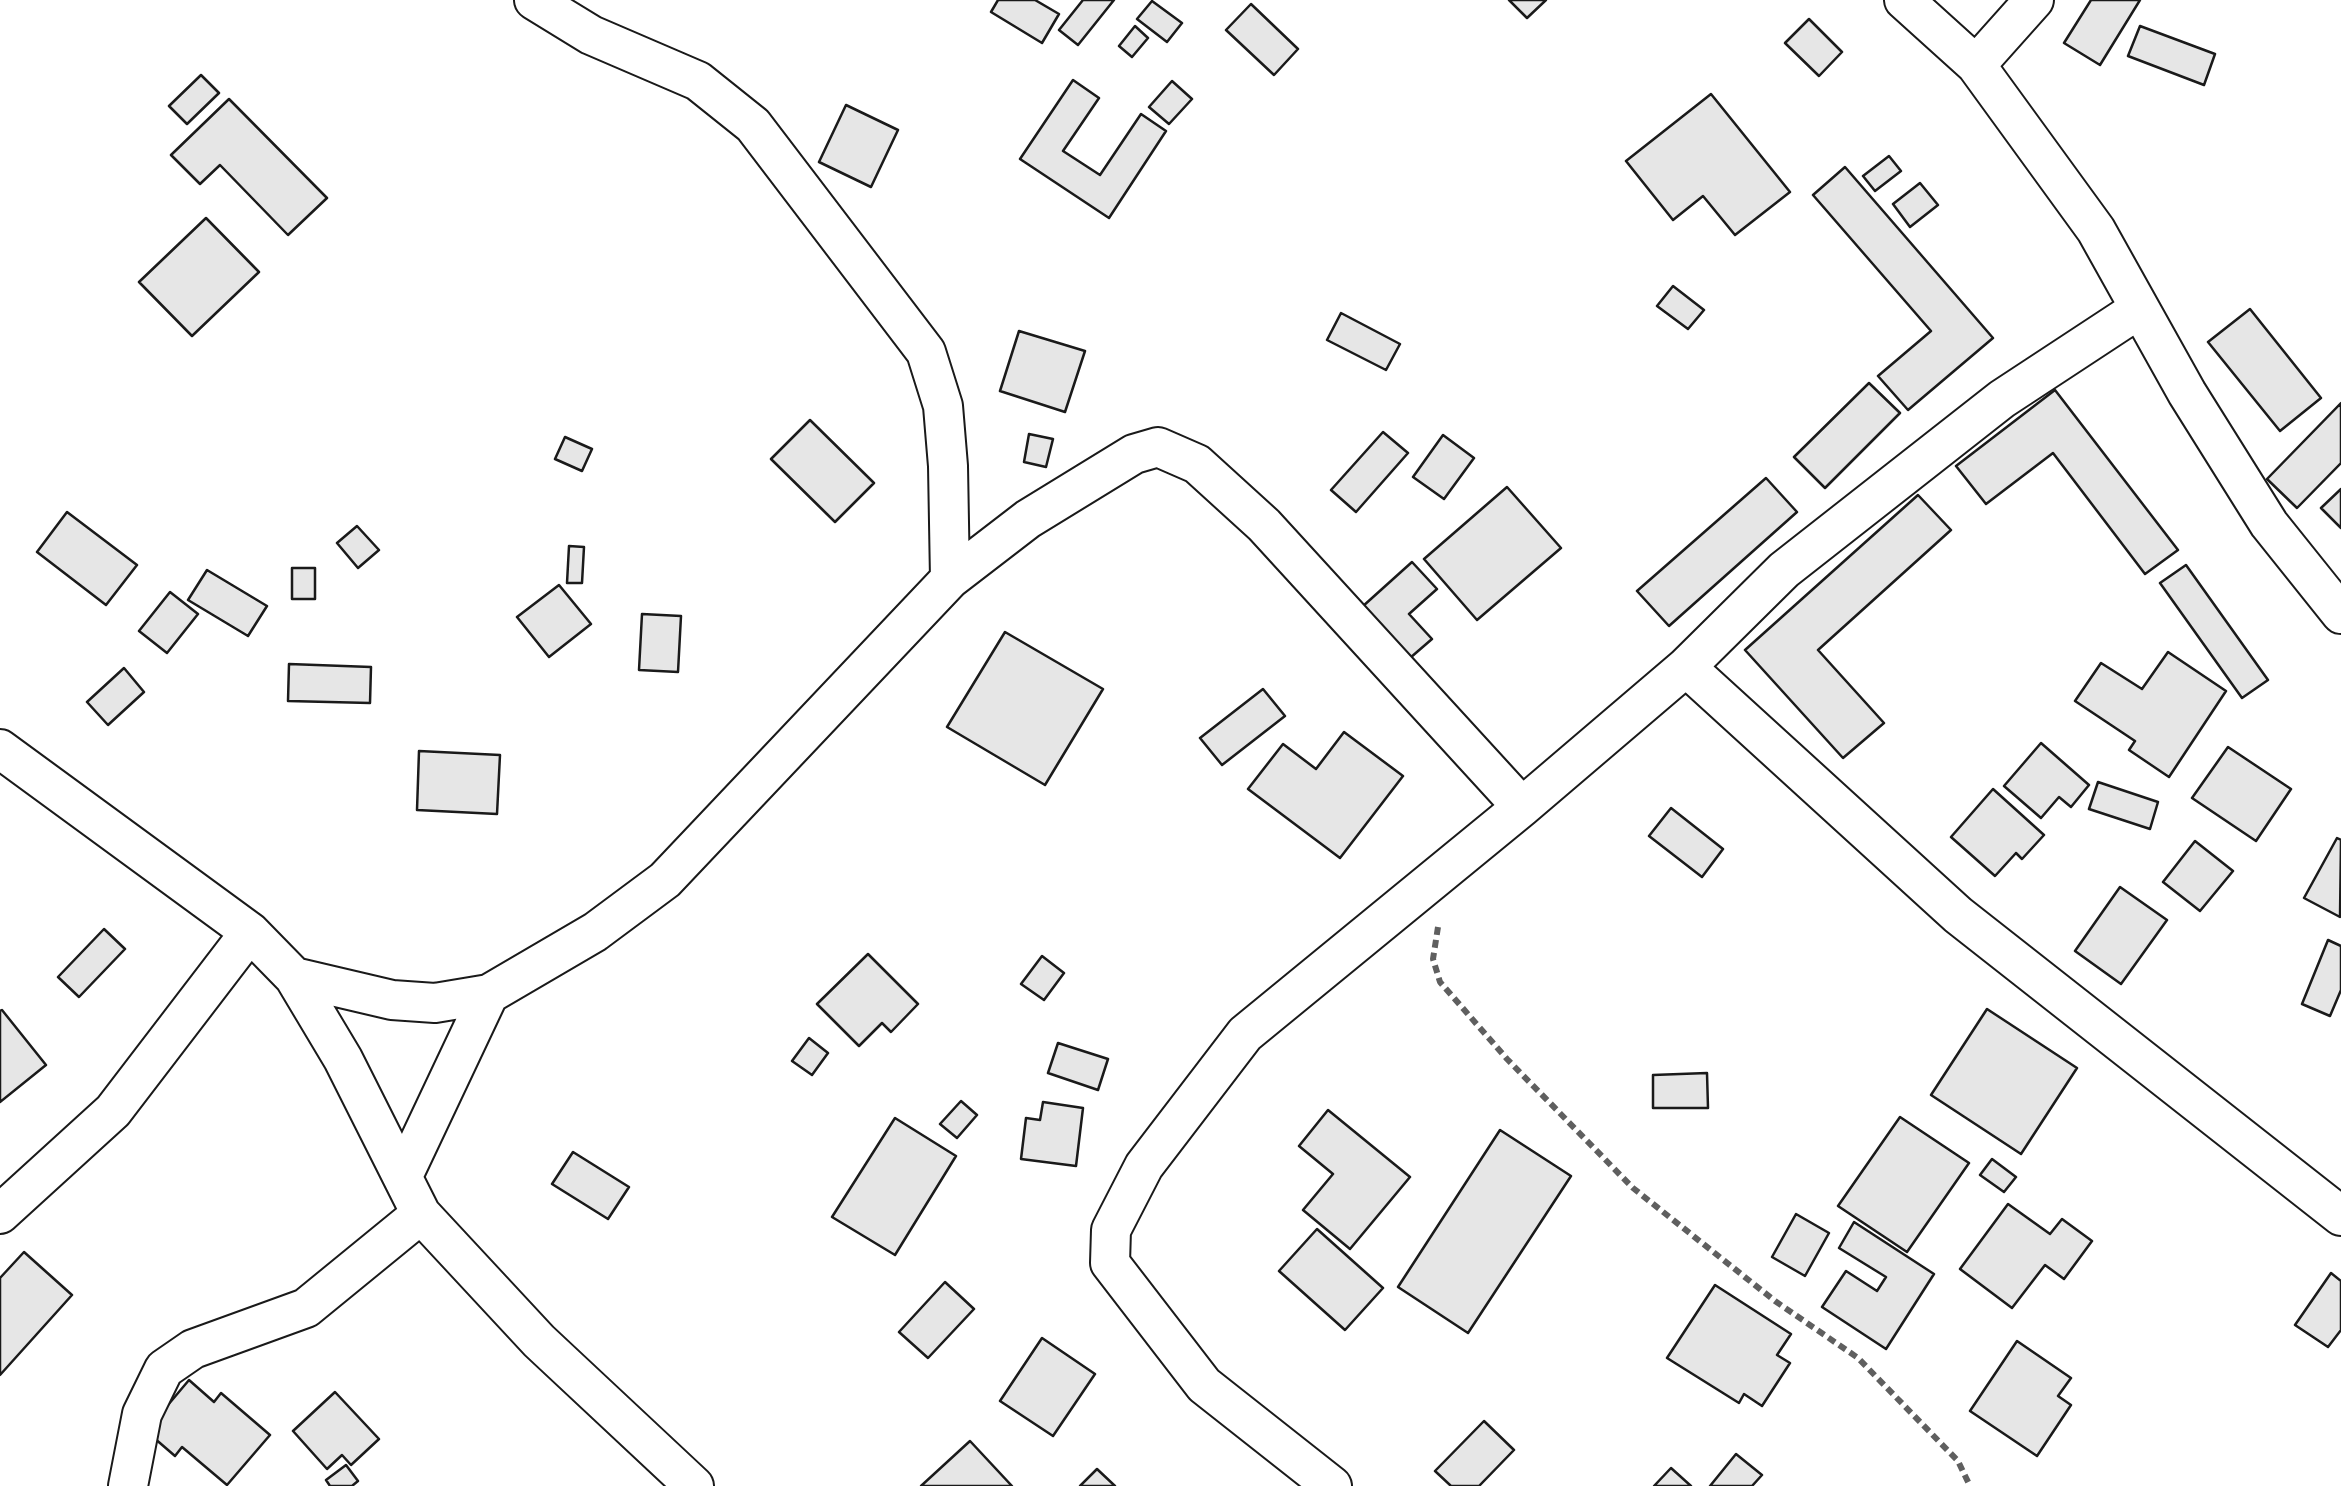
<!DOCTYPE html>
<style>
body{margin:0}
canvas{display:block;background:#fff}
</style>
<canvas width="2341" height="1486"></canvas>
<script>
const context = document.querySelector('canvas').getContext('2d');
context.lineJoin = 'round';
function fill(path, color) { context.fillStyle = color; context.fill(path, 'evenodd'); }
function stroke(path, color, width, dash) { context.strokeStyle = color; context.lineWidth = width; context.lineCap = dash ? 'butt' : 'round'; context.setLineDash(dash || []); context.stroke(path); }
const building = new Path2D(`
 M 998,0 L 1035,0 L 1059,14 L 1042,43 L 991,12 Z
 M 1083,0 L 1114,0 L 1078,45 L 1059,30 Z
 M 1509,0 L 1546,0 L 1527,18 Z
 M 2091,0 L 2140,0 L 2100,65 L 2064,43 Z
 M 1152,1 L 1182,23 L 1167,42 L 1137,19 Z
 M 1251,4 L 1298,49 L 1274,75 L 1226,30 Z
 M 1809,19 L 1842,52 L 1819,76 L 1785,43 Z
 M 1135,26 L 1148,38 L 1132,57 L 1119,46 Z
 M 2140,26 L 2215,54 L 2204,85 L 2128,56 Z
 M 201,75 L 219,93 L 187,124 L 169,106 Z
 M 1073,80 L 1099,98 L 1063,151 L 1100,175 L 1141,114 L 1166,131 L 1109,218 L 1020,159 Z
 M 1172,81 L 1192,99 L 1169,124 L 1149,107 Z
 M 1711,94 L 1790,192 L 1735,235 L 1703,196 L 1673,220 L 1626,161 Z
 M 229,99 L 327,198 L 288,235 L 220,165 L 200,184 L 171,155 Z
 M 846,105 L 898,130 L 871,187 L 819,162 Z
 M 1889,156 L 1901,171 L 1875,191 L 1863,176 Z
 M 1845,167 L 1993,338 L 1908,410 L 1878,376 L 1931,331 L 1813,195 Z
 M 1920,183 L 1938,205 L 1910,227 L 1893,204 Z
 M 206,218 L 259,272 L 192,336 L 139,282 Z
 M 1673,286 L 1704,310 L 1688,329 L 1657,306 Z
 M 2250,309 L 2321,398 L 2280,431 L 2208,342 Z
 M 1341,313 L 1400,344 L 1386,370 L 1327,340 Z
 M 1019,331 L 1085,351 L 1065,412 L 1000,391 Z
 M 1869,383 L 1900,413 L 1825,488 L 1794,457 Z
 M 2055,390 L 2178,550 L 2145,574 L 2053,453 L 1986,504 L 1956,466 Z
 M 2341,403 L 2341,463 L 2297,508 L 2267,479 Z
 M 810,420 L 874,483 L 835,522 L 771,459 Z
 M 1383,432 L 1408,453 L 1356,512 L 1331,490 Z
 M 1029,434 L 1053,439 L 1046,467 L 1024,462 Z
 M 1443,435 L 1474,458 L 1444,499 L 1413,477 Z
 M 565,437 L 592,449 L 582,471 L 555,459 Z
 M 1766,478 L 1797,512 L 1669,626 L 1637,591 Z
 M 1507,487 L 1561,548 L 1477,620 L 1424,559 Z
 M 2341,489 L 2341,528 L 2321,508 Z
 M 1918,495 L 1951,530 L 1818,650 L 1884,723 L 1843,758 L 1745,650 Z
 M 67,512 L 137,565 L 106,605 L 37,552 Z
 M 357,526 L 379,550 L 358,568 L 337,543 Z
 M 569,546 L 584,547 L 582,583 L 567,583 Z
 M 1412,562 L 1437,589 L 1409,614 L 1432,639 L 1410,658 L 1362,607 Z
 M 2186,565 L 2268,680 L 2242,698 L 2160,583 Z
 M 292,568 L 315,568 L 315,599 L 292,599 Z
 M 207,570 L 267,606 L 248,636 L 188,600 Z
 M 559,585 L 591,624 L 549,657 L 517,617 Z
 M 170,592 L 198,614 L 167,653 L 139,631 Z
 M 642,614 L 681,616 L 678,672 L 639,670 Z
 M 1005,632 L 1103,689 L 1045,785 L 947,727 Z
 M 2168,652 L 2226,691 L 2169,777 L 2129,750 L 2135,741 L 2075,701 L 2101,663 L 2142,689 Z
 M 289,664 L 371,667 L 370,703 L 288,701 Z
 M 124,668 L 144,692 L 108,725 L 87,702 Z
 M 1263,689 L 1285,716 L 1222,765 L 1200,738 Z
 M 1344,732 L 1403,776 L 1340,858 L 1248,789 L 1283,744 L 1316,769 Z
 M 2041,743 L 2089,785 L 2071,807 L 2059,797 L 2041,818 L 2004,786 Z
 M 2228,747 L 2291,789 L 2256,841 L 2192,798 Z
 M 419,751 L 500,755 L 497,814 L 417,810 Z
 M 2098,782 L 2158,802 L 2150,829 L 2089,809 Z
 M 1993,789 L 2044,835 L 2022,859 L 2016,853 L 1995,876 L 1951,837 Z
 M 1671,808 L 1723,849 L 1702,877 L 1649,836 Z
 M 2337,838 L 2341,840 L 2340,917 L 2304,898 Z
 M 2195,841 L 2233,871 L 2200,911 L 2163,882 Z
 M 2120,887 L 2167,920 L 2121,984 L 2075,951 Z
 M 104,929 L 125,949 L 79,997 L 58,977 Z
 M 2328,940 L 2341,946 L 2341,990 L 2330,1016 L 2302,1004 Z
 M 868,954 L 918,1004 L 891,1032 L 882,1023 L 859,1046 L 817,1004 Z
 M 1042,956 L 1064,973 L 1044,1000 L 1021,984 Z
 M 1987,1009 L 2077,1068 L 2021,1154 L 1931,1095 Z
 M 2,1010 L 46,1065 L 0,1102 L 0,1011 Z
 M 809,1038 L 828,1053 L 812,1075 L 792,1061 Z
 M 1058,1043 L 1108,1059 L 1098,1090 L 1048,1073 Z
 M 1707,1073 L 1708,1108 L 1653,1108 L 1653,1075 Z
 M 961,1101 L 977,1115 L 957,1138 L 940,1124 Z
 M 1043,1102 L 1083,1108 L 1076,1166 L 1021,1159 L 1026,1118 L 1040,1120 Z
 M 1328,1110 L 1410,1177 L 1350,1249 L 1303,1210 L 1333,1174 L 1299,1146 Z
 M 1900,1117 L 1969,1163 L 1907,1252 L 1838,1206 Z
 M 895,1118 L 956,1156 L 895,1255 L 832,1217 Z
 M 1500,1130 L 1571,1176 L 1468,1333 L 1398,1287 Z
 M 573,1152 L 629,1187 L 608,1219 L 552,1184 Z
 M 1992,1159 L 2016,1177 L 2004,1192 L 1980,1175 Z
 M 2008,1204 L 2050,1234 L 2062,1219 L 2092,1241 L 2064,1279 L 2045,1265 L 2012,1308 L 1960,1269 Z
 M 1796,1214 L 1829,1233 L 1805,1276 L 1772,1257 Z
 M 1854,1222 L 1934,1274 L 1886,1349 L 1822,1307 L 1846,1271 L 1877,1291 L 1886,1277 L 1839,1248 Z
 M 1317,1229 L 1383,1288 L 1345,1330 L 1279,1271 Z
 M 24,1252 L 72,1295 L 0,1375 L 0,1278 Z
 M 2331,1273 L 2341,1281 L 2341,1330 L 2328,1347 L 2295,1325 Z
 M 945,1282 L 974,1309 L 928,1358 L 899,1332 Z
 M 1715,1285 L 1791,1334 L 1777,1355 L 1790,1363 L 1762,1406 L 1744,1394 L 1739,1403 L 1667,1358 Z
 M 1042,1338 L 1095,1374 L 1053,1436 L 1000,1401 Z
 M 2017,1341 L 2071,1378 L 2058,1396 L 2071,1405 L 2037,1456 L 1970,1411 Z
 M 189,1380 L 214,1402 L 221,1393 L 270,1435 L 227,1485 L 182,1447 L 175,1456 L 146,1431 Z
 M 335,1392 L 379,1439 L 351,1465 L 342,1455 L 327,1469 L 293,1431 Z
 M 1484,1421 L 1514,1450 L 1479,1486 L 1451,1486 L 1435,1471 Z
 M 970,1441 L 1012,1486 L 921,1486 Z
 M 1736,1454 L 1762,1475 L 1752,1486 L 1710,1486 Z
 M 346,1465 L 358,1481 L 352,1486 L 330,1486 L 326,1480 Z
 M 1671,1468 L 1691,1486 L 1654,1486 Z
 M 1097,1469 L 1115,1486 L 1080,1486 Z`);
const path = new Path2D(`
 M 1438,927 L 1433,959 L 1440,982 L 1507,1059 L 1633,1188 L 1775,1301 L 1858,1358 L 1958,1461 L 1970,1486`);
const street = new Path2D(`
 M 534,0 L 591,35 L 698,81 L 753,125 L 926,352 L 943,406 L 948,466 L 950,579
 M 1904,0 L 1976,65 L 2096,230 L 2187,393 L 2269,524 L 2341,614
 M 1976,65 L 2034,0
 M 1686,667 L 1958,915 L 2341,1216
 M 0,749 L 250,932 L 294,977 L 343,1059 L 421,1214 L 539,1341 L 694,1486
 M 294,977 L 392,1000 L 435,1003 L 489,994 L 595,932 L 665,880 L 950,579 L 1028,519 L 1134,454 L 1158,447 L 1197,464 L 1264,525 L 1522,807
 M 403,1176 L 489,994
 M 0,1214 L 113,1111 L 250,932
 M 128,1486 L 142,1414 L 164,1369 L 193,1349 L 306,1308 L 421,1214
 M 1332,1486 L 1204,1385 L 1110,1263 L 1111,1230 L 1144,1166 L 1245,1034 L 1522,807 L 1686,667 L 1784,570 L 2002,399 L 2139,309`);
fill(building, '#e6e6e6');
stroke(building, '#1a1a1a', 2.5);
stroke(street, '#1a1a1a', 42);
stroke(path, '#5f5f5f', 6, [8, 5]);
stroke(street, '#fff', 38);
</script>
